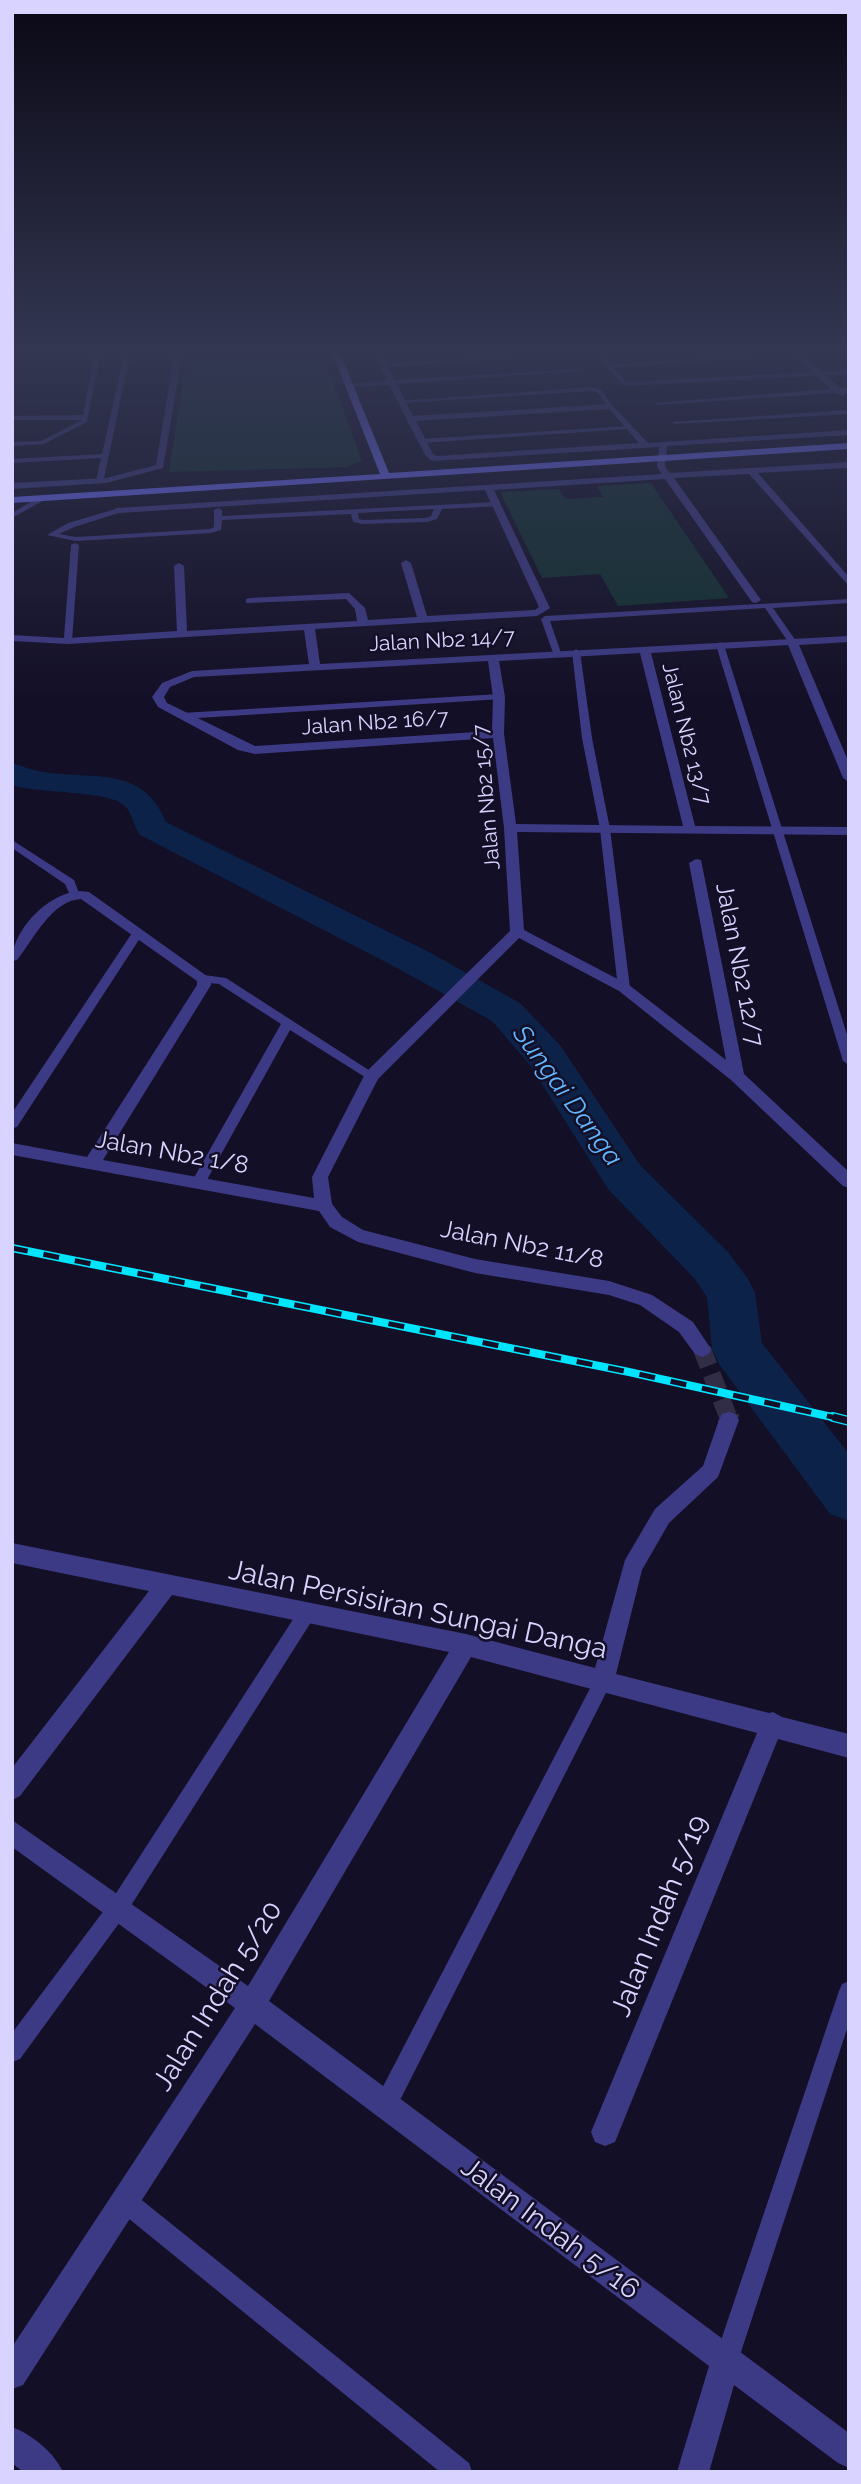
<!DOCTYPE html>
<style>
body{margin:0}
#map{position:relative;width:861px;height:2484px;overflow:hidden;background:#130f26;font-family:Raleway,sans-serif}
canvas{display:block}
.frame{position:absolute;inset:0;border:14px solid #d9d4ff;pointer-events:none}
</style>
<div id="map">
<canvas width="861" height="2484"></canvas>
<div class="frame"></div>
</div>
<script>
const context = document.querySelector('canvas').getContext('2d');
context.lineJoin = 'round';
function fill(path, color) { context.fillStyle = color; context.fill(path, 'evenodd'); }
function stroke(path, color, width, dash) { context.strokeStyle = color; context.lineWidth = width; context.lineCap = dash ? 'butt' : 'round'; context.setLineDash(dash || []); context.stroke(path); }
function write(font, color, halo, rows, align = 'center') {
  context.font = font + ' Raleway,sans-serif'; context.lineWidth = 5; context.setLineDash([]); context.textBaseline = 'middle'; context.strokeStyle = halo; context.fillStyle = color; for (const [text, x, y, turn = 0] of rows) {
    context.save(); context.translate(x, y); context.rotate((+turn || 0) * Math.PI / 180); context.textAlign = isNaN(turn) ? turn : align; if (halo) context.strokeText(text, 0, 0); context.fillText(text, 0, 0); context.restore();
  }
}
const green = new Path2D(`
 M 187,355 L 323,355 L 362,461 L 346,467 L 169,472 Z
 M 651,483 L 729,598 L 618,606 L 600,574 L 542,578 L 500,492 L 559,489 L 565,499 L 603,497 L 597,486 Z`);
const river = new Path2D(`
 M 12,763 C 23,766 33,771 44,772 C 94,780 143,765 166,822 L 427,951 L 520,1003 L 560,1045 L 640,1165 L 728,1252 L 748,1279 L 755,1293 L 762,1343 L 849,1454 L 849,1521 L 830,1514 L 719,1364 L 712,1349 L 707,1297 L 694,1278 L 608,1189 L 530,1065 L 492,1021 L 399,969 L 140,835 C 134,827 132,813 125,806 C 109,790 39,794 12,785 Z`);
const streetTunnelFar1 = new Path2D(`
 M 702,1349 L 729,1419`);
const streetTunnel = new Path2D(`
 M 728,1417 L 729,1420`);
const lane = new Path2D(`
 M 47,355 L 85,355 L 82,357 Z
 M 94,355 L 100,355 L 87,422 L 44,444 L 12,446 L 12,442 L 41,441 L 82,420 L 12,420 L 12,416 L 83,415 Z
 M 124,355 L 130,355 L 103,483 L 96,481 L 101,458 L 12,463 L 12,459 L 102,454 Z
 M 509,355 L 543,355 L 384,367 L 381,365 Z
 M 596,355 L 602,355 L 626,382 L 849,370 L 849,374 L 624,386 Z
 M 592,387 L 601,390 L 613,407 L 609,407 L 597,392 L 592,391 L 402,403 L 399,401 Z
 M 849,410 L 849,414 L 675,424 L 672,422 Z
 M 630,426 L 628,429 L 421,443 L 418,441 L 421,439 Z
 M 39,497 L 46,499 L 12,518 L 12,513 Z
 M 496,502 L 499,502 L 499,506 L 442,509 L 437,519 L 427,522 L 362,524 L 353,522 L 351,514 L 222,520 L 221,530 L 211,533 L 76,541 L 47,535 L 68,523 L 119,508 L 122,508 L 122,512 L 74,527 L 59,534 L 76,537 L 210,529 L 214,527 L 214,510 L 218,508 L 222,510 L 222,516 ZM 434,509 L 431,516 L 426,518 L 363,520 L 359,519 L 358,513 Z
 M 75,543 L 79,545 L 72,641 L 68,644 L 12,641 L 12,635 L 64,638 L 71,545 Z
 M 849,599 L 849,603 L 773,608 L 796,641 L 792,644 L 789,643 L 765,608 L 550,621 L 561,653 L 557,656 L 553,653 L 541,619 L 545,616 Z
 M 720,642 L 724,645 L 849,1041 L 849,1065 L 843,1061 L 716,645 Z
 M 576,649 L 580,652 L 592,738 L 610,829 L 630,988 L 624,992 L 618,988 L 600,829 L 582,738 L 572,652 Z
 M 499,694 L 504,697 L 502,699 L 182,719 L 177,716 L 182,713 Z
 M 12,840 L 74,880 L 79,893 L 78,895 L 70,895 L 65,884 L 12,848 Z
 M 138,929 L 144,932 L 17,1127 L 12,1128 L 12,1113 L 134,930 Z
 M 204,975 L 226,978 L 378,1076 L 376,1079 L 368,1079 L 290,1030 L 203,1187 L 198,1188 L 191,1183 L 281,1024 L 219,984 L 200,982 L 200,976 Z
 M 307,1605 L 313,1607 L 316,1613 L 313,1619 L 125,1915 L 20,2059 L 12,2062 L 12,2033 L 111,1901 L 301,1607 Z
 M 603,1672 L 609,1675 L 612,1681 L 609,1687 L 393,2114 L 385,2117 L 377,2114 L 374,2106 L 377,2098 L 597,1675 Z
 M 849,1981 L 849,2023 L 738,2361 L 735,2370 L 726,2373 L 717,2370 L 714,2361 L 839,1991 L 842,1984 Z
 M 125,2190 L 133,2193 L 469,2463 L 472,2472 L 440,2472 L 117,2209 L 114,2201 L 117,2193 Z`);
const street = new Path2D(`
 M 174,355 L 182,355 L 163,468 L 106,483 L 12,489 L 12,483 L 106,478 L 156,465 Z
 M 374,355 L 382,355 L 395,380 L 578,369 L 582,371 L 397,384 L 413,416 L 611,404 L 648,443 L 849,430 L 849,435 L 667,446 L 665,467 L 670,473 L 849,462 L 849,468 L 758,473 L 849,577 L 849,586 L 749,474 L 674,478 L 761,600 L 756,603 L 752,602 L 665,479 L 494,490 L 550,608 L 537,616 L 315,629 L 320,664 L 849,636 L 849,642 L 799,645 L 849,763 L 849,782 L 843,778 L 788,645 L 651,653 L 695,826 L 849,827 L 849,835 L 517,832 L 524,930 L 629,985 L 726,1060 L 689,863 L 696,859 L 701,860 L 744,1074 L 849,1172 L 849,1188 L 843,1186 L 731,1080 L 619,991 L 519,938 L 378,1079 L 328,1177 L 332,1204 L 342,1217 L 363,1230 L 475,1259 L 609,1281 L 652,1295 L 693,1322 L 711,1349 L 709,1354 L 702,1357 L 695,1354 L 679,1332 L 640,1305 L 609,1295 L 475,1273 L 358,1242 L 330,1227 L 319,1211 L 12,1155 L 12,1143 L 87,1157 L 197,985 L 197,981 L 81,899 C 52,900 33,940 17,960 L 12,961 C 12,929 54,885 89,892 L 211,979 L 211,985 L 103,1160 L 314,1198 L 312,1177 L 366,1072 L 510,931 L 504,828 L 493,738 L 255,754 L 238,750 L 158,707 L 152,697 L 162,683 L 192,671 L 309,664 L 304,630 L 68,644 L 63,641 L 68,638 L 177,631 L 174,566 L 179,563 L 184,566 L 187,631 L 357,621 L 355,609 L 346,599 L 246,603 L 246,599 L 250,598 L 349,593 L 365,608 L 368,620 L 417,617 L 401,563 L 406,560 L 411,563 L 427,616 L 535,610 L 539,607 L 485,490 L 119,513 L 116,512 L 116,508 L 662,474 L 657,467 L 659,447 L 432,461 L 425,455 L 389,385 L 348,387 L 344,385 L 387,380 ZM 609,409 L 639,443 L 437,456 L 433,454 L 416,421 ZM 640,653 L 683,826 L 516,824 L 504,734 L 505,697 L 499,661 ZM 488,661 L 493,697 L 492,731 L 255,746 L 167,703 L 164,697 L 170,687 L 194,677 Z
 M 736,355 L 776,355 L 609,368 L 605,366 Z
 M 793,355 L 802,355 L 840,388 L 849,388 L 849,392 L 842,396 L 836,393 L 658,405 L 654,403 L 831,389 Z
 M 729,1412 L 736,1414 L 739,1420 L 718,1477 L 669,1523 L 642,1570 L 616,1674 L 769,1713 L 773,1712 L 782,1717 L 849,1734 L 849,1758 L 778,1739 L 615,2142 L 605,2146 L 595,2142 L 591,2132 L 757,1733 L 471,1657 L 269,2001 L 849,2433 L 849,2468 L 838,2463 L 734,2385 L 709,2472 L 677,2472 L 709,2366 L 255,2024 L 23,2385 L 12,2389 L 12,2347 L 235,2008 L 12,1847 L 12,1820 L 248,1986 L 449,1652 L 172,1595 L 20,1796 L 12,1800 L 12,1768 L 149,1591 L 12,1563 L 12,1543 L 466,1634 L 595,1668 L 625,1560 L 655,1509 L 703,1466 L 719,1420 L 722,1414 Z
 M 12,2427 C 31,2434 55,2453 63,2472 L 23,2472 L 12,2463 Z`);
const secondary = new Path2D(`
 M 333,355 L 341,355 L 389,473 L 849,443 L 849,449 L 12,503 L 12,497 L 380,474 Z`);
const railFar1 = new Path2D(`
 M 12,1248 L 629,1372 L 841,1419`);
const rail = new Path2D(`
 M 833,1417 L 849,1421`);
const farStreetnames = [
 ["Jalan Nb2 14/7",442,641,-3],
 ["Jalan Nb2 16/7",375,723,-4],
 ["Jalan Nb2 13/7",686,734,76],
 ["Jalan Nb2 15/7",487,797,-95]
];
const streetNames = [
 ["Jalan Nb2 12/7",739,965,79],
 ["Jalan Nb2 1/8",172,1153,10],
 ["Jalan Nb2 11/8",522,1245,11]
];
const waterNames = [
 ["Sungai Danga",567,1096,54]
];
const nearStreetnames = [
 ["Jalan Persisiran Sungai Danga",418,1610,12],
 ["Jalan Indah 5/19",660,1916,-68],
 ["Jalan Indah 5/20",218,1996,-58],
 ["Jalan Indah 5/16",550,2229,37]
];
fill(green, '#12302f');
fill(river, '#0c2248');
stroke(streetTunnelFar1, '#312d47', 18, [18, 9]);
stroke(streetTunnel, '#312d47', 22, [22, 11]);
fill(lane, '#3d3a85');
fill(street, '#3d3a85');
fill(secondary, '#6f6bff');
stroke(railFar1, '#00e5ff', 8);
stroke(rail, '#00e5ff', 10);
stroke(railFar1, '#130f26', 5, [16]);
stroke(rail, '#130f26', 7, [20]);
const sky = context.createLinearGradient(0, 0, 0, 703);
sky.addColorStop(0, '#0a0815');
sky.addColorStop(0.5, '#333752');
sky.addColorStop(1, '#33375200');
context.fillStyle = sky;
context.fillRect(0, 0, 861, 703);
write('21px', '#d9d4ff', '#130f26', farStreetnames);
write('24px', '#d9d4ff', '#130f26', streetNames);
write('italic 26px', '#62b6ff', '#130f26', waterNames);
write('28px', '#d9d4ff', '#130f26', nearStreetnames);
</script>
